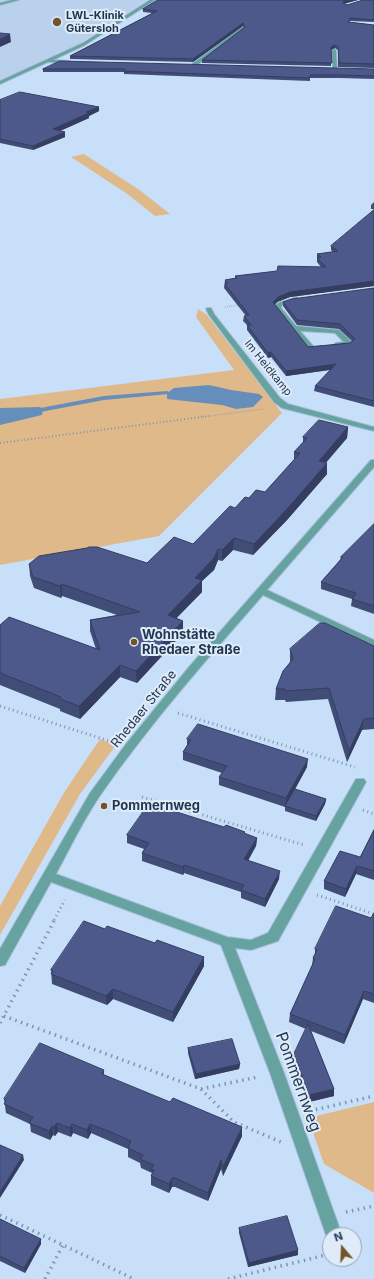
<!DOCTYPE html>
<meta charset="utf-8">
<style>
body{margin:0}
#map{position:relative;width:374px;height:1279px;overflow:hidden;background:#c8dff9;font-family:Inter,sans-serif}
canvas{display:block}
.north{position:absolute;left:322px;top:1227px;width:40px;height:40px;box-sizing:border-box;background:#dfebf8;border:1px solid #92a3b5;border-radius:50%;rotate:341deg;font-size:11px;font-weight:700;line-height:16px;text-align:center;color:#1f3650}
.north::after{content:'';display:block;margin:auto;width:14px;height:18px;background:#735329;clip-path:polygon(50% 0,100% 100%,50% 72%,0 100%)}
</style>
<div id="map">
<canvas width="374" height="1279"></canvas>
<div class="north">N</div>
</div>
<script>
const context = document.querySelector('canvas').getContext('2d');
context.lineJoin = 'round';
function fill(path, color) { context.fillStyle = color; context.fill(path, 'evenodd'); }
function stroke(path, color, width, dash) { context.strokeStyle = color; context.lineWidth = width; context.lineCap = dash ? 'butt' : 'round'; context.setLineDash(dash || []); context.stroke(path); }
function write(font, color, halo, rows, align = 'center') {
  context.font = font + ' Inter,sans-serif'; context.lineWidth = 4; context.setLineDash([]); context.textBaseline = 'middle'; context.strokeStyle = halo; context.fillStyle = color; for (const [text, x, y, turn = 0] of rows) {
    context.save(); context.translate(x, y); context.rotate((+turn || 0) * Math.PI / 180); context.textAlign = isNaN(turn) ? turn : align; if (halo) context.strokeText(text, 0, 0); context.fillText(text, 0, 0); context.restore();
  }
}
const built = new Path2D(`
 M 0,0 L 147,0 L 79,44 L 0,80 Z`);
const green = new Path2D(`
 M 84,154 L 141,191 L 170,214 L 155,216 L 126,193 L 71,157 Z
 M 198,309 L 207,315 L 282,413 L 159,536 L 0,565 L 0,399 L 234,370 L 196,317 Z
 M 100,739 L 116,745 L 80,794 L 0,935 L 0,906 L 65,791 Z
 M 374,1102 L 374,1193 L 324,1164 L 308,1118 Z`);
const water = new Path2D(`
 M 209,385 L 231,390 L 259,394 L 263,397 L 253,407 L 236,409 L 222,405 L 167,399 L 167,393 L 174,388 Z
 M 40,407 L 43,410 L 42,415 L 0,425 L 0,408 Z`);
const stream = new Path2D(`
 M 167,391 L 170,393 L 169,394 L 104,400 L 35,413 L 32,411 L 35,409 L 104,396 Z`);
const pathFar3 = new Path2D(`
 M 225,307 L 239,305
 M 201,417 L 263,409`);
const pathFar2 = new Path2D(`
 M 0,443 L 209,416`);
const pathFar1 = new Path2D(`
 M 0,706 L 112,742
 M 178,713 L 355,767
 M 142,797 L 304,845
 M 363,810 L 374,814
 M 317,895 L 374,914
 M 54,920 L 65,900`);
const path = new Path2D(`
 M 4,1016 L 201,1089 L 234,1122 L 281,1142
 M 0,1023 L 55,919
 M 201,1089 L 258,1077
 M 310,1111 L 374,1096
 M 346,1212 L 374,1206
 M 0,1215 L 134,1279
 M 45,1279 L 63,1245
 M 228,1279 L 330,1254`);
const minor = new Path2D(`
 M 12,0 L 19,0 L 0,5 L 0,3 Z
 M 150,0 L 155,0 L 85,45 L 53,60 L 70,61 L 72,63 L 48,62 L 0,84 L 0,81 L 83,43 Z
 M 242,27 L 245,28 L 196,66 L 192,66 L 192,64 Z
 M 334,49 L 336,50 L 337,69 L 335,70 L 333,69 L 332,50 Z
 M 297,297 L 300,299 L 299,300 L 282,305 L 281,308 L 296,326 L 339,330 L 352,342 L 352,346 L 335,347 L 335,343 L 344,342 L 335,333 L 300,331 L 314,347 L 322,346 L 326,348 L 322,350 L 309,351 L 274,308 L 278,303 Z
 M 207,308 L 211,308 L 214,314 L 280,398 L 288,404 L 374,427 L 374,431 L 282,408 L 274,402 L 209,315 L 206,309 Z
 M 371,460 L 374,460 L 374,467 L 267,590 L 374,640 L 374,647 L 263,595 C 206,660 148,726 99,797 C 83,821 70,848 56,874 L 227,937 L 251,940 L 268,933 L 356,779 L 364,779 L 366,782 L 278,941 L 251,950 L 235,948 L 284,1073 L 342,1235 L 330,1235 L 330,1241 L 326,1235 L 270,1073 L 221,945 L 51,882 L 5,965 L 0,966 L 0,949 L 90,793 L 126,744 L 189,667 Z`);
const wall = new Path2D(`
 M 158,0 L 358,0 L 344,3 L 347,5 L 374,0 L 374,22 L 350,21 L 349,22 L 374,25 L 374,68 L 338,67 L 338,50 L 335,48 L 331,50 L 331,66 L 202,63 L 202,60 L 244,28 L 243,26 L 193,62 L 70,59 L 70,56 L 152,13 L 143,12 L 143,9 Z
 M 43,69 L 374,69 L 374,79 L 340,78 L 310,78 L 310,81 L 124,74 L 124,72 L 43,72 Z
 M 0,100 L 99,107 L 99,111 L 89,116 L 89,118 L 60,131 L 65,137 L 33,150 L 0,143 Z
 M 374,202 L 374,209 L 371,209 L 371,205 Z
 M 374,210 L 374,286 L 290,297 L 277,302 L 275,305 L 308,347 L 350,343 L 352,341 L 339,329 L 297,325 L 283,306 L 283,302 L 374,288 L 374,407 L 314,391 L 315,386 L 330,370 L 286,376 L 271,357 L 268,358 L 247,330 L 247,325 L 243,321 L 244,316 L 246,316 L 224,288 L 225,280 L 235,278 L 235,276 L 321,267 L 317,262 L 317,254 L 333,252 L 331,250 L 331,246 Z
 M 348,427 L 347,438 L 326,462 L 327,474 L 287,520 L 253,555 L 233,550 L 222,561 L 218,560 L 214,570 L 202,581 L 202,592 L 176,618 L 183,621 L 183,633 L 137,683 L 120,677 L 80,719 L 60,711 L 60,709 L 0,685 L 0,625 L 96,649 L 90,631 L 90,620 L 117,615 L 62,596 L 61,598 L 34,588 L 30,576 L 29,564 L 147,563 L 193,544 L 235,508 L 249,498 L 265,492 L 294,460 L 294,452 L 303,443 L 303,437 Z
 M 374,524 L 374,614 L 351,606 L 352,599 L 321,589 L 321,582 L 340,560 L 341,557 Z
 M 374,646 L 374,729 L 362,730 L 347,762 L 328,699 L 286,702 L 285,700 L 275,700 L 276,689 L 290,662 L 290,649 Z
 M 187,739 L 307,767 L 295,789 L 326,799 L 325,804 L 316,821 L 285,811 L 285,807 L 219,785 L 219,777 L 222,773 L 183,760 L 183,752 L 187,745 Z
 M 159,809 L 212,824 L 257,838 L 256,846 L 248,861 L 279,879 L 265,907 L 241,898 L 241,892 L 184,873 L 183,875 L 142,861 L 142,853 L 144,849 L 127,843 L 127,835 Z
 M 374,830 L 374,880 L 356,874 L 345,897 L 324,889 L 324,881 L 360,857 Z
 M 374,913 L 374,1003 L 363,999 L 344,1044 L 311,1031 L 334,1089 L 334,1096 L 309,1102 L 293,1062 L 294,1054 L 306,1029 L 289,1022 L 290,1014 L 312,966 L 313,958 L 315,954 L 315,949 L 371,918 Z
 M 105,929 L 204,957 L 204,966 L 173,1022 L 113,999 L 107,1005 L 52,984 L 51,970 Z
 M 188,1048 L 240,1064 L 239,1069 L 195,1079 L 188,1053 Z
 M 104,1070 L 104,1075 L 242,1136 L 223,1176 L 221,1169 L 208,1201 L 175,1187 L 172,1187 L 169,1193 L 151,1185 L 151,1176 L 152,1173 L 141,1168 L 140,1163 L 128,1157 L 128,1149 L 91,1133 L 88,1139 L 73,1133 L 71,1137 L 58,1132 L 55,1136 L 53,1135 L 50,1140 L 31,1132 L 30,1124 L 6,1113 L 4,1099 Z
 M 0,1219 L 41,1244 L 25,1273 L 0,1261 Z
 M 239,1228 L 298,1255 L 248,1267 L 239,1233 Z`);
const shadedWall = new Path2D(`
 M 347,0 L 358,0 L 344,4 L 343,3 L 344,1 Z
 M 243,23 L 243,26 L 193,62 L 193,59 Z
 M 10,34 L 11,42 L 0,47 L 0,39 Z
 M 335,45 L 335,48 L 330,50 L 331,47 Z
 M 99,107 L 99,111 L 89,116 L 89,118 L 53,134 L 53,129 L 86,112 Z
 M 65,132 L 65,137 L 33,150 L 33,146 Z
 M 374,281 L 374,286 L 290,297 L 277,302 L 273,307 L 273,302 L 278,297 L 290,292 Z
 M 271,352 L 271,357 L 268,358 L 268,353 Z
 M 336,364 L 336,369 L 286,376 L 286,371 Z
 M 348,427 L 347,438 L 319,471 L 319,461 Z
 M 327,463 L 327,474 L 287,520 L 253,555 L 254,544 Z
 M 234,538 L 233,550 L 222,561 L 222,550 Z
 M 218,549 L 218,560 L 214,570 L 202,581 L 202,592 L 168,627 L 168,615 L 195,578 Z
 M 62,584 L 62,596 L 61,598 L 60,586 Z
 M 183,621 L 183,633 L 137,683 L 136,671 Z
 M 120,665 L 120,677 L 80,719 L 79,706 Z
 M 364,719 L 362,730 L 347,762 L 349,751 Z
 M 308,759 L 307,767 L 286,806 L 286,798 Z
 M 326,799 L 325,804 L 316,821 L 316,816 Z
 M 257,838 L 256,846 L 244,867 L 244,859 Z
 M 184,865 L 184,873 L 183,875 L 183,867 Z
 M 357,866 L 356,874 L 345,897 L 346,889 Z
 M 280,871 L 279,879 L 265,907 L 265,899 Z
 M 204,957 L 204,966 L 173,1022 L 173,1012 Z
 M 113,989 L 113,999 L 107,1005 L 106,996 Z
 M 364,991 L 363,999 L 344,1044 L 345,1035 Z
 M 240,1064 L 239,1069 L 195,1079 L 196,1074 Z
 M 334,1089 L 334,1096 L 309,1102 L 309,1095 Z
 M 57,1123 L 58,1132 L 55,1136 L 54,1127 Z
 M 72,1124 L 73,1133 L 71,1137 L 70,1128 Z
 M 90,1124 L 91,1133 L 88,1139 L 87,1130 Z
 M 52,1126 L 53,1135 L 50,1140 L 49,1131 Z
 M 242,1127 L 242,1136 L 223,1176 L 223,1167 Z
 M 23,1155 L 24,1160 L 0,1198 L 0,1192 Z
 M 221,1160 L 221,1169 L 208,1201 L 208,1193 Z
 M 172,1178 L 172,1187 L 169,1193 L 169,1184 Z
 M 41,1239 L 41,1244 L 25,1273 L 24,1268 Z
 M 298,1250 L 298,1255 L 248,1267 L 249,1263 Z`);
const building = new Path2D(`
 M 158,0 L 347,0 L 344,1 L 343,3 L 347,5 L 363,0 L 374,0 L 374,20 L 350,18 L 348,22 L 374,25 L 374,64 L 339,63 L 338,47 L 335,45 L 331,47 L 332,63 L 202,60 L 245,27 L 243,23 L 193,59 L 70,56 L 157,11 L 143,9 Z
 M 0,33 L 10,34 L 0,39 Z
 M 60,61 L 374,69 L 374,76 L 340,75 L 310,75 L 310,78 L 124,71 L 125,69 L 43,69 Z
 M 20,92 L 99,107 L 86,112 L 89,113 L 53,129 L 65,132 L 33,146 L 0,139 L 0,100 Z
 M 374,210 L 374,281 L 290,292 L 278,297 L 273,302 L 308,347 L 350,343 L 355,339 L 340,324 L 297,320 L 283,302 L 292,299 L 374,288 L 374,401 L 315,386 L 336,364 L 286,371 L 271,352 L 268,353 L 247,325 L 251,325 L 244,316 L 249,315 L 225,284 L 228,283 L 225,280 L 237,278 L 235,276 L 277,271 L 278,266 L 326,267 L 317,258 L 321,257 L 317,254 L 338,251 L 331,246 Z
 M 319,420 L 348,427 L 319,461 L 327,463 L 288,508 L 254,544 L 234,538 L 222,550 L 218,549 L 214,558 L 195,578 L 202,580 L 168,615 L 183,621 L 136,671 L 120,665 L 79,706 L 60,699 L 61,697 L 0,673 L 0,625 L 9,617 L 100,650 L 90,620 L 140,612 L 62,584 L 60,586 L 33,577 L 29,564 L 39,556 L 87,548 L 89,547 L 97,547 L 147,563 L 174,537 L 193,544 L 230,506 L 235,508 L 245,497 L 249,498 L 256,490 L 265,492 L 300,453 L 294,452 L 307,438 L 303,437 Z
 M 374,524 L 374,606 L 352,599 L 356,593 L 321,582 L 343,557 L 341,557 Z
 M 320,623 L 325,623 L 374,646 L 374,718 L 364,719 L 349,751 L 329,688 L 286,691 L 285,689 L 276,689 L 283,671 L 293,659 L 290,649 Z
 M 198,724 L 308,759 L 286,798 L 219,777 L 227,766 L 183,752 L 191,740 L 187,739 Z
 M 295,789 L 326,799 L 316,816 L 285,806 Z
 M 148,805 L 159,809 L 161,807 L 224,827 L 226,825 L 245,832 L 244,833 L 257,838 L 244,859 L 280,871 L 265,899 L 241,890 L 244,885 L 184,865 L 183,867 L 142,853 L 149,843 L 127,835 Z
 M 374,830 L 374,871 L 357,866 L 346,889 L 324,881 L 340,851 L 360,857 Z
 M 336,906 L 371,918 L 374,913 L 374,994 L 364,991 L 345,1035 L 290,1014 L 315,959 L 313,958 L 317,950 L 315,949 Z
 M 84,921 L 105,929 L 107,926 L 155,943 L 157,940 L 204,957 L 173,1012 L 113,989 L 106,996 L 51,974 L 53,971 L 51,970 Z
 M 308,1024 L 334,1089 L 309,1095 L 294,1054 Z
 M 232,1039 L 240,1064 L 196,1074 L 188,1048 Z
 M 40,1043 L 104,1070 L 102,1074 L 170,1102 L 173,1098 L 242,1127 L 223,1167 L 221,1160 L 208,1193 L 175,1178 L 172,1178 L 169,1184 L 151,1176 L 154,1170 L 151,1169 L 154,1165 L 140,1159 L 143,1155 L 128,1148 L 131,1141 L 111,1132 L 90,1124 L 87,1130 L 72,1124 L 70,1128 L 57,1123 L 54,1127 L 52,1126 L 49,1131 L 29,1123 L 33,1117 L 4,1104 L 6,1101 L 4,1099 Z
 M 0,1145 L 23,1155 L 0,1192 Z
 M 287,1216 L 298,1250 L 249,1263 L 239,1228 Z
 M 0,1219 L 41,1239 L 24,1268 L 0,1256 Z`);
const markers = [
 [57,22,5,"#735329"],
 [134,642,4,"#735329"],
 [104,806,4,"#735329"]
];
const farPoinames = [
 ["LWL-Klinik",66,16],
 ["Gütersloh",66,29]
];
const farStreetnames = [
 ["Im Heidkamp",268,368,51]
];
const poiNames = [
 ["Wohnstätte",142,635],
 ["Rhedaer Straße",142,650],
 ["Pommernweg",112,806]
];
const streetNames = [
 ["Rhedaer Straße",144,709,-51]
];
const nearStreetnames = [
 ["Pommernweg",298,1082,70]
];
fill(built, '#b9d1ed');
fill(green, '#e0b98a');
fill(water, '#668ebb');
fill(stream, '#668ebb');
stroke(minor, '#a6bdd7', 2);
stroke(pathFar3, '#7e95af', 1.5, [0.5, 1.5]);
stroke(pathFar2, '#7e95af', 2, [1, 2.5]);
stroke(pathFar1, '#7e95af', 3, [1, 3.5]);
stroke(path, '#7e95af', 3.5, [1.5, 4.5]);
fill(minor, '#66a3a0');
fill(wall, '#414d77');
fill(shadedWall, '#353e61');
fill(building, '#4c598a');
stroke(building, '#353e61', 1);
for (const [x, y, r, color] of markers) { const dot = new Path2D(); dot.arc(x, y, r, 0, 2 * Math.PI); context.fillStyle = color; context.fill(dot); stroke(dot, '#dfebf8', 1.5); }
write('bold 11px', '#1f3650', '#dfebf8', farPoinames, 'left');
write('11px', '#1f3650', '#dfebf8', farStreetnames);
write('bold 13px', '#1f3650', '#dfebf8', poiNames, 'left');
write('13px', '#1f3650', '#dfebf8', streetNames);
write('16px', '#1f3650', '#dfebf8', nearStreetnames);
</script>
